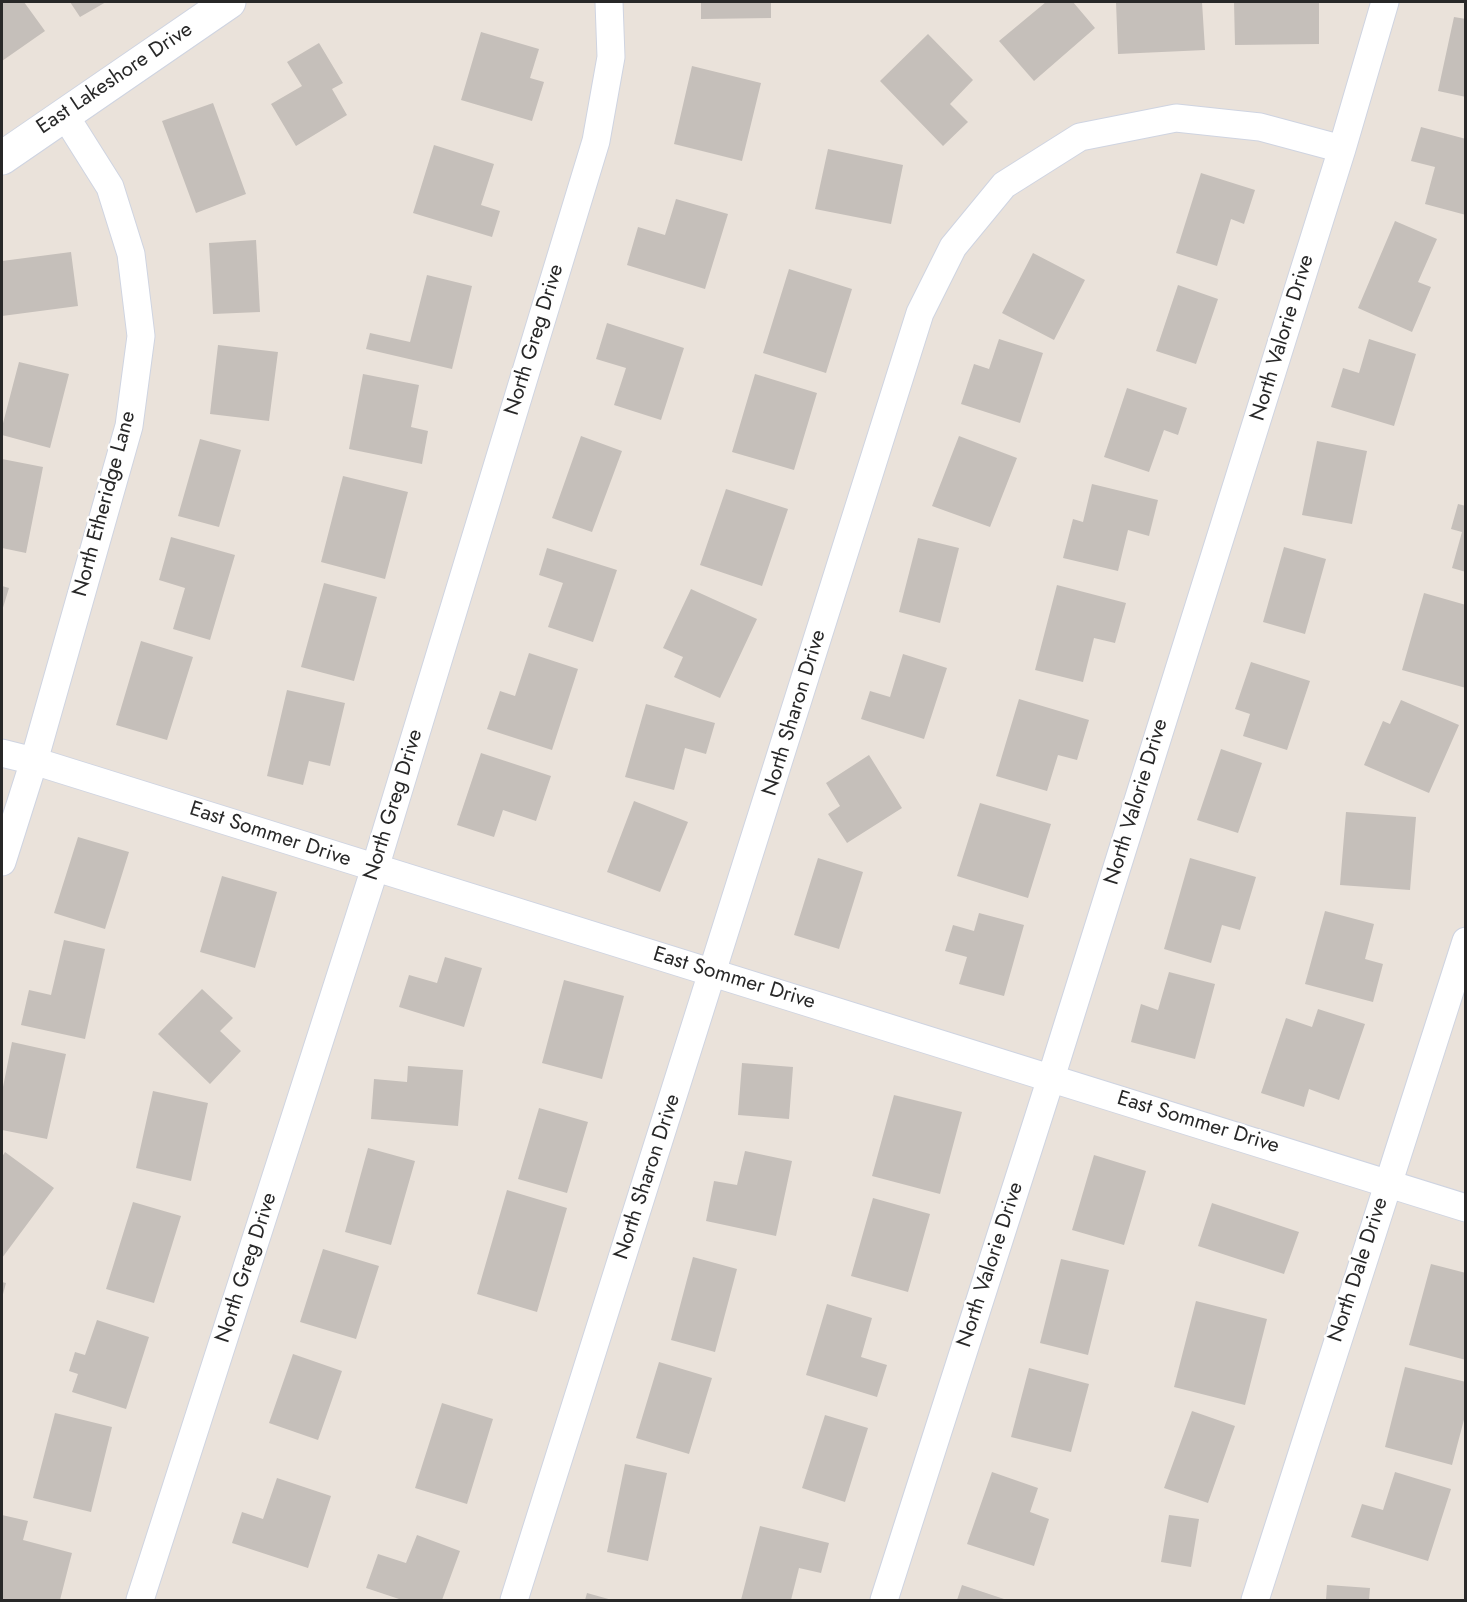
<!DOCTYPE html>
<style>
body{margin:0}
#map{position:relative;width:1467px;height:1602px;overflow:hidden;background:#eae2da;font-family:Jost,sans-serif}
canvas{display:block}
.frame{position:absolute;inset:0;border:3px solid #282828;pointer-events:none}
</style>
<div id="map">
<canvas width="1467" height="1602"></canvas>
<div class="frame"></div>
</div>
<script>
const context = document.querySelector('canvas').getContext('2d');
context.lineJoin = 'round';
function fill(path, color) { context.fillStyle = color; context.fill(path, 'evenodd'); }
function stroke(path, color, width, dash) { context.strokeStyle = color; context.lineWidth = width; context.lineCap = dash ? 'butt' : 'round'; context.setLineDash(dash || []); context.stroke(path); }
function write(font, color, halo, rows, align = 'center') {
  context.font = font + ' Jost,sans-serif'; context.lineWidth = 5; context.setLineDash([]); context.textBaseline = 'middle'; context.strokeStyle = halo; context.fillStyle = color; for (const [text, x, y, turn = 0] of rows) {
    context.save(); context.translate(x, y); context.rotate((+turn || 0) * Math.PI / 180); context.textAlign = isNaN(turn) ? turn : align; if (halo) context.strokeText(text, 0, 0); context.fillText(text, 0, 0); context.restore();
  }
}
const building = new Path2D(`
 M 2,2 L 24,2 L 45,31 L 2,61 Z
 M 70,2 L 106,2 L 80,17 Z
 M 701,2 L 771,2 L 771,18 L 701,19 Z
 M 1046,2 L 1073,2 L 1095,28 L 1034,81 L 999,41 Z
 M 1116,2 L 1202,2 L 1205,50 L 1118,54 Z
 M 1234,2 L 1319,2 L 1319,44 L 1235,45 Z
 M 1454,17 L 1466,19 L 1466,97 L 1438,91 Z
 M 481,32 L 539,49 L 530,78 L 544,82 L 532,121 L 461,100 Z
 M 928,34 L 973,80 L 950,104 L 968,122 L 943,146 L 880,81 Z
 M 319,43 L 343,83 L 332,89 L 347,115 L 296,146 L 271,104 L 302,86 L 287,62 Z
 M 692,66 L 761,83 L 742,161 L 674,144 Z
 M 213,103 L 246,194 L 196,213 L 162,121 Z
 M 1421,127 L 1466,139 L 1466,215 L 1425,204 L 1435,167 L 1411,161 Z
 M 434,145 L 494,164 L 481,205 L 500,211 L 492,237 L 413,213 Z
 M 828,149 L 903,165 L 891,224 L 815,209 Z
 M 1201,173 L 1255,190 L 1244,224 L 1231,219 L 1217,266 L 1176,253 Z
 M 676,199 L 728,214 L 705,289 L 627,265 L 638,227 L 665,235 Z
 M 1395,221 L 1437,239 L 1418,282 L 1431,287 L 1412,332 L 1358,308 Z
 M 256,240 L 260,312 L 213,314 L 209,243 Z
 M 71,252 L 78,306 L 2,316 L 2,261 Z
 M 1033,253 L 1085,280 L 1054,340 L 1002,313 Z
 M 789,269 L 852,289 L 826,373 L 763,353 Z
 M 427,275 L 472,286 L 452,369 L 366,349 L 370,333 L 410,342 Z
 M 1178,285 L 1218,299 L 1196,364 L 1156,351 Z
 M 607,323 L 684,348 L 661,420 L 614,405 L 626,368 L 596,359 Z
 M 999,339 L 1043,353 L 1020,423 L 961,404 L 974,364 L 989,369 Z
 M 1369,339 L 1416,354 L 1394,426 L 1331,407 L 1343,368 L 1359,373 Z
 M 218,345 L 278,352 L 269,421 L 210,414 Z
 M 19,362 L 69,374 L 50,448 L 2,435 L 2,427 Z
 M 363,374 L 419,385 L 411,427 L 428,431 L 422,464 L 349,449 Z
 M 755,374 L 817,393 L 794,470 L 732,452 Z
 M 1127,388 L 1187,408 L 1178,435 L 1164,430 L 1149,472 L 1104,457 Z
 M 581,436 L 622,451 L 592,532 L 552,518 Z
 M 959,436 L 1017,458 L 990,527 L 932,506 Z
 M 200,439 L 241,450 L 219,527 L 178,516 Z
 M 1317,441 L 1367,451 L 1352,524 L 1302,515 Z
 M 2,459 L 43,467 L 26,553 L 2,548 Z
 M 343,476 L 408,492 L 385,579 L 321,562 Z
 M 1092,484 L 1158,500 L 1149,536 L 1128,530 L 1118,571 L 1063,558 L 1073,519 L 1083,522 Z
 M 726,489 L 788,509 L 762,586 L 700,565 Z
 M 1458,504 L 1466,506 L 1466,572 L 1452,568 L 1462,532 L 1451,529 Z
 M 171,537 L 235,555 L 210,640 L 173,629 L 185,588 L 159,580 Z
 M 918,538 L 959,548 L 940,623 L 899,612 Z
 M 1284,547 L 1326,559 L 1305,634 L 1263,622 Z
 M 547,548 L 617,570 L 593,642 L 548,627 L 563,583 L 539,575 Z
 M 324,583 L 377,597 L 354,681 L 301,667 Z
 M 1057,585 L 1126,603 L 1115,643 L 1094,638 L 1083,682 L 1035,670 Z
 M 2,586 L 9,588 L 2,611 Z
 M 691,589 L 757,619 L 720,698 L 674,677 L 683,657 L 663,648 Z
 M 1424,593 L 1466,605 L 1466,688 L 1402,670 Z
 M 141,641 L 193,657 L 167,740 L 116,725 Z
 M 529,653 L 578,669 L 552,750 L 487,729 L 500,691 L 515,696 Z
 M 903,654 L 947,668 L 924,739 L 861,719 L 870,691 L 890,697 Z
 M 1251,662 L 1310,681 L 1287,750 L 1243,736 L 1250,714 L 1235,709 Z
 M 287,690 L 345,703 L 330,766 L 309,761 L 303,785 L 267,776 Z
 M 1019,699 L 1089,720 L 1077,760 L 1058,755 L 1047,791 L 996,776 Z
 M 1401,700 L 1459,725 L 1429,793 L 1364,765 L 1383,721 L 1390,724 Z
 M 646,704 L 715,723 L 706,754 L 685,748 L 674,790 L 625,777 Z
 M 1221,749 L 1262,763 L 1238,833 L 1197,820 Z
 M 481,753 L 551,776 L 536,821 L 503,810 L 494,837 L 457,825 Z
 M 869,755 L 902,808 L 847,843 L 828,814 L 840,806 L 826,783 Z
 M 634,801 L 688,822 L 660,892 L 607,872 Z
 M 980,803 L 1051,824 L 1028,898 L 957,876 Z
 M 1346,812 L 1416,817 L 1410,890 L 1340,885 Z
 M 78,837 L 129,852 L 105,929 L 54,913 Z
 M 818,858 L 863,872 L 839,949 L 794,935 Z
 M 1190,858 L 1256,877 L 1240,930 L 1222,925 L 1211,963 L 1164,949 Z
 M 222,876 L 277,892 L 255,968 L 200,952 Z
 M 1325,911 L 1374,924 L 1365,959 L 1383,964 L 1373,1002 L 1305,984 Z
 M 979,913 L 1024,925 L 1004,996 L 959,984 L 967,957 L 945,951 L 953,925 L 974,931 Z
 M 64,940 L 105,949 L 85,1039 L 21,1025 L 29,990 L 51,995 Z
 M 445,957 L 482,968 L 464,1027 L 399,1007 L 409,975 L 437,983 Z
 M 1169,972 L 1215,984 L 1195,1059 L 1131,1042 L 1141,1004 L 1158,1010 Z
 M 564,980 L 624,996 L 602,1079 L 542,1063 Z
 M 202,989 L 233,1018 L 220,1031 L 241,1051 L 210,1084 L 158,1034 Z
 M 1318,1009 L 1365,1024 L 1339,1100 L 1309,1089 L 1304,1107 L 1261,1093 L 1286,1018 L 1312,1027 Z
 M 12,1042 L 66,1054 L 47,1139 L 2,1130 L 2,1092 Z
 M 742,1063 L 793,1067 L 789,1119 L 738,1115 Z
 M 408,1066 L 463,1070 L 458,1126 L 371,1119 L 374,1079 L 407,1082 Z
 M 153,1091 L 208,1103 L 191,1181 L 136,1168 Z
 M 894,1095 L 962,1112 L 940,1194 L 872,1176 Z
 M 539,1108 L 588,1122 L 567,1193 L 518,1179 Z
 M 368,1148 L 415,1161 L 391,1245 L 345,1232 Z
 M 745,1151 L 792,1161 L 776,1236 L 706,1221 L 714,1181 L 737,1185 Z
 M 5,1152 L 54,1188 L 2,1258 L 2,1157 Z
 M 1094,1155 L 1146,1171 L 1124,1245 L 1072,1230 Z
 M 507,1190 L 567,1208 L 537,1312 L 477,1294 Z
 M 873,1198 L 930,1214 L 908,1292 L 851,1276 Z
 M 133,1202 L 181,1216 L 154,1303 L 106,1289 Z
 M 1212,1203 L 1299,1232 L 1284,1274 L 1198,1246 Z
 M 323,1249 L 379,1266 L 356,1339 L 300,1322 Z
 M 693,1257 L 737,1269 L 715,1352 L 671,1340 Z
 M 1061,1259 L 1109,1270 L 1088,1355 L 1040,1343 Z
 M 1431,1264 L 1466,1273 L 1466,1360 L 1409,1345 Z
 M 2,1282 L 6,1283 L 2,1298 Z
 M 1196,1301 L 1267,1319 L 1245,1405 L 1174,1387 Z
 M 827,1304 L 872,1318 L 861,1357 L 887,1365 L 877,1397 L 806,1375 Z
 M 97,1320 L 149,1337 L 126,1409 L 72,1392 L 78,1374 L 69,1371 L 75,1352 L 85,1355 Z
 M 293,1354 L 342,1371 L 318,1440 L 269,1423 Z
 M 659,1362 L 712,1378 L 689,1454 L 636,1438 Z
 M 1405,1367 L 1466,1382 L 1466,1412 L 1452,1465 L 1385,1447 Z
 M 1029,1368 L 1089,1384 L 1071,1452 L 1011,1437 Z
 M 442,1403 L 493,1419 L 467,1504 L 415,1488 Z
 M 1192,1411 L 1235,1426 L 1208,1503 L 1164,1488 Z
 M 55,1413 L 112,1427 L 91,1512 L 33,1498 Z
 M 825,1415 L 868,1428 L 845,1502 L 802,1488 Z
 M 625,1464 L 667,1473 L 648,1561 L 607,1552 Z
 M 992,1472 L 1038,1488 L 1030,1512 L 1049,1519 L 1034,1566 L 967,1544 Z
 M 1395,1472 L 1451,1489 L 1428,1561 L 1351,1537 L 1362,1504 L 1383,1510 Z
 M 277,1478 L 331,1496 L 308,1568 L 232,1543 L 242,1512 L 263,1519 Z
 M 2,1515 L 28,1521 L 23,1540 L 72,1553 L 60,1600 L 2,1600 Z
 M 1169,1515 L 1199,1519 L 1191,1567 L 1161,1562 Z
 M 760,1526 L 829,1543 L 821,1573 L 799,1568 L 791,1600 L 741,1600 Z
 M 417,1535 L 460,1551 L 442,1600 L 402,1600 L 366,1588 L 378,1554 L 406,1563 Z
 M 962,1585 L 1007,1600 L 957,1600 Z
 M 1327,1585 L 1370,1588 L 1369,1600 L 1326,1600 Z
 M 587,1593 L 612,1600 L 585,1600 Z`);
const minor = new Path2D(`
 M 2,753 L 34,761 L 1466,1208
 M 2,862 L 34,761 L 129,426 L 141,336 L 131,254 L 110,187 L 64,114
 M 140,1600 L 375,868 L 596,141 L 611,57 L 609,2
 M 514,1600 L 920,313 L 953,247 L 1004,185 L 1080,137 L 1176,118 L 1260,127 L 1342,149
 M 884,1600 L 1051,1078 L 1342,149 L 1385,2
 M 1255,1600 L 1466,941`);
const secondary = new Path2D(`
 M 2,158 L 229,2`);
const streetNames = [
 ["East Lakeshore Drive",115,79,-34],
 ["North Valorie Drive",1283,338,-73],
 ["North Greg Drive",535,340,-73],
 ["North Etheridge Lane",105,504,-75],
 ["North Sharon Drive",795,713,-73],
 ["North Valorie Drive",1137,802,-73],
 ["North Greg Drive",394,805,-73],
 ["East Sommer Drive",270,835,18],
 ["East Sommer Drive",734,979,17],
 ["East Sommer Drive",1198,1123,17],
 ["North Sharon Drive",648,1177,-72],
 ["North Valorie Drive",991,1265,-72],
 ["North Greg Drive",247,1268,-72],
 ["North Dale Drive",1359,1270,-72]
];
fill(building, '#c5bfba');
stroke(minor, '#cfd4e1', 29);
stroke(secondary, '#cfd4e1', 35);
stroke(minor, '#fff', 27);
stroke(secondary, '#fff', 33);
write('21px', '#282828', '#fff', streetNames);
</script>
